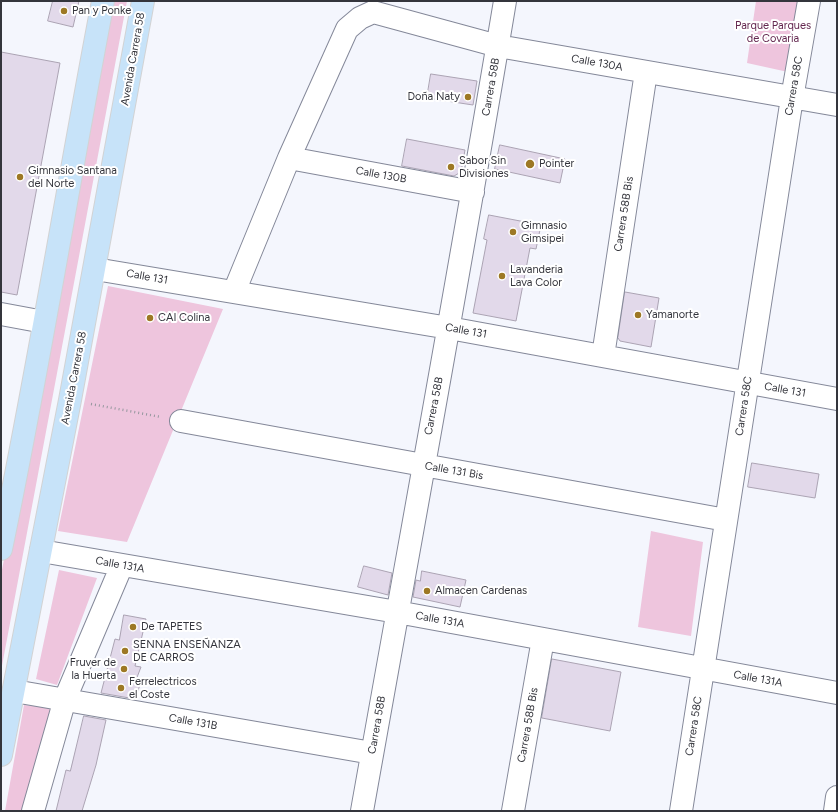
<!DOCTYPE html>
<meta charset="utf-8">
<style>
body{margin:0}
#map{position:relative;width:838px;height:812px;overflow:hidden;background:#f4f6fd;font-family:Figtree,sans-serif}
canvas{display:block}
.frame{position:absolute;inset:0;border:2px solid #34353c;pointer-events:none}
</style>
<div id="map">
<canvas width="838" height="812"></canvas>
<div class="frame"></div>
</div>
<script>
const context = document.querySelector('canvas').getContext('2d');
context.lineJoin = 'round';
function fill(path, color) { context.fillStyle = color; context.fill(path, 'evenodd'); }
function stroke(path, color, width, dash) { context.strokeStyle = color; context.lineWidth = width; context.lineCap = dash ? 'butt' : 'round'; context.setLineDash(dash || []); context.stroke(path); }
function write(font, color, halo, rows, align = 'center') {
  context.font = font + ' Figtree,sans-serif'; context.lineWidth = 4; context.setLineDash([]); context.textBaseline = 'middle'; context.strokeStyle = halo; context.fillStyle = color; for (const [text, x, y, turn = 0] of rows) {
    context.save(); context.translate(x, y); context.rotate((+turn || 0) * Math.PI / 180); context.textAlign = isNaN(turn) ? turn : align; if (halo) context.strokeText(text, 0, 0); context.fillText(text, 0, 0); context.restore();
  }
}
const green = new Path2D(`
 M 110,1 L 127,1 L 1,671 L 1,575 Z
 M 756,1 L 799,1 L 788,72 L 747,63 Z
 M 108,286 L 223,309 L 127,542 L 58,531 Z
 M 651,531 L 703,542 L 691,636 L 638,627 Z
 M 59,570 L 97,578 L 57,685 L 36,679 Z
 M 24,705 L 56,708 L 27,811 L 5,811 Z`);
const building = new Path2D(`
 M 53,1 L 79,1 L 73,27 L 48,21 Z
 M 1,52 L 60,63 L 17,295 L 1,292 Z
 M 431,74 L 477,81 L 473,105 L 427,98 Z
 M 407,139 L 465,150 L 461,172 L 454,176 L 402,166 Z
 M 500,145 L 565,159 L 560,183 L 495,169 Z
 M 489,215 L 541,225 L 536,249 L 530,248 L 516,321 L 473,313 L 487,240 L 484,239 Z
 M 625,292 L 659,298 L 651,347 L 620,341 L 618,338 Z
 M 752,463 L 819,474 L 815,498 L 748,487 Z
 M 364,566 L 392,573 L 388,595 L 358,587 Z
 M 422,571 L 466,580 L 460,607 L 413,597 L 416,580 L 420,581 Z
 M 124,615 L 146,619 L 135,666 L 141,667 L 136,680 L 141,682 L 135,699 L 101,693 L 115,639 L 119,640 Z
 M 552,659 L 621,672 L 610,731 L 542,718 Z
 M 84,716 L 106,720 L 96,765 L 82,811 L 56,811 L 66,770 L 70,771 Z`);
const path = new Path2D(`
 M 91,404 L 161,417`);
const minor = new Path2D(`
 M 289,158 L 473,192
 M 95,269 L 449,328 L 837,399
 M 234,292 L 289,158 L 347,29 L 360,18 L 373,12 L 498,46 L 837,105
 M 1,314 L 44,322
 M 603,356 L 646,72
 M 181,421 L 726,520
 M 41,551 L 397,612 L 837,693
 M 14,691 L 372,753
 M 33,811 L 65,699 L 122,565
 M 362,811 C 410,541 460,271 505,1
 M 513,811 L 543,639
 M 681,811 L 792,98 L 809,1
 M 835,811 L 837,797`);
const major = new Path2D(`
 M 1,549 C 39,367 68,183 103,1
 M 1,755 L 70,400 L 143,1`);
const markers = [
 [64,11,4,"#9d7824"],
 [468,97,4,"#9d7824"],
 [530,164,5,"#9d7824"],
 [451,167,4,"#9d7824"],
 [20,177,4,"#9d7824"],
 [513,232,4,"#9d7824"],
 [502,276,4,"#9d7824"],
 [638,315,4,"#9d7824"],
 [150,318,4,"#9d7824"],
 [427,591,4,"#9d7824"],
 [133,627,4,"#9d7824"],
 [125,651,4,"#9d7824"],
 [124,669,4,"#9d7824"],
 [121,688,4,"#9d7824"]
];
const poiNames = [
 ["Pan y Ponke",72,11],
 ["Doña Naty",460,97,"right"],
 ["Sabor Sin",459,161],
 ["Divisiones",459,174],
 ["Pointer",539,164],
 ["Gimnasio Santana",28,171],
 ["del Norte",28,184],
 ["Gimnasio",521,226],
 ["Gimsipei",521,239],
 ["Lavanderia",510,270],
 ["Lava Color",510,283],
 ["Yamanorte",646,315],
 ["CAI Colina",158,318],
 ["Almacen Cardenas",435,591],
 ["De TAPETES",141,627],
 ["SENNA ENSEÑANZA",133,645],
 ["DE CARROS",133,658],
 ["Fruver de",116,663,"right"],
 ["la Huerta",116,676,"right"],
 ["Ferrelectricos",129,682],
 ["el Coste",129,695]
];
const parkNames = [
 ["Parque Parques",773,26],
 ["de Covaria",773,39]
];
const streetNames = [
 ["Avenida Carrera 58",133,59,-80],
 ["Calle 130A",597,63,10],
 ["Carrera 58C",794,86,-80],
 ["Carrera 58B",491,87,-80],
 ["Calle 130B",381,175,10],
 ["Carrera 58B Bis",624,214,-81],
 ["Calle 131",147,277,10],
 ["Calle 131",466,331,10],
 ["Avenida Carrera 58",74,378,-79],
 ["Calle 131",785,390,10],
 ["Carrera 58B",434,406,-79],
 ["Carrera 58C",744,406,-81],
 ["Calle 131 Bis",454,471,10],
 ["Calle 131A",120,565,10],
 ["Calle 131A",440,620,10],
 ["Calle 131A",758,679,10],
 ["Calle 131B",193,722,10],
 ["Carrera 58B",377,725,-80],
 ["Carrera 58B Bis",528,725,-80],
 ["Carrera 58C",694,726,-81]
];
fill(green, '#eec5dd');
fill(building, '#e2d9ea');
stroke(building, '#aba3b3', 1);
stroke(minor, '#848899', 24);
stroke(major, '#d2d3d4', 24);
stroke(path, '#95979e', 2.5, [1, 3]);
stroke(minor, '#fff', 22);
stroke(major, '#c7e3f9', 22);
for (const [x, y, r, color] of markers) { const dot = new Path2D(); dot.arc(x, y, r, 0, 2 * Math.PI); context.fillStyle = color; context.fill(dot); stroke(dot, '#fff', 1.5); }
write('11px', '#34353c', '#fff', poiNames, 'left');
write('11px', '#63274f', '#fff', parkNames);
write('11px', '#34353c', '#fff', streetNames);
</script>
